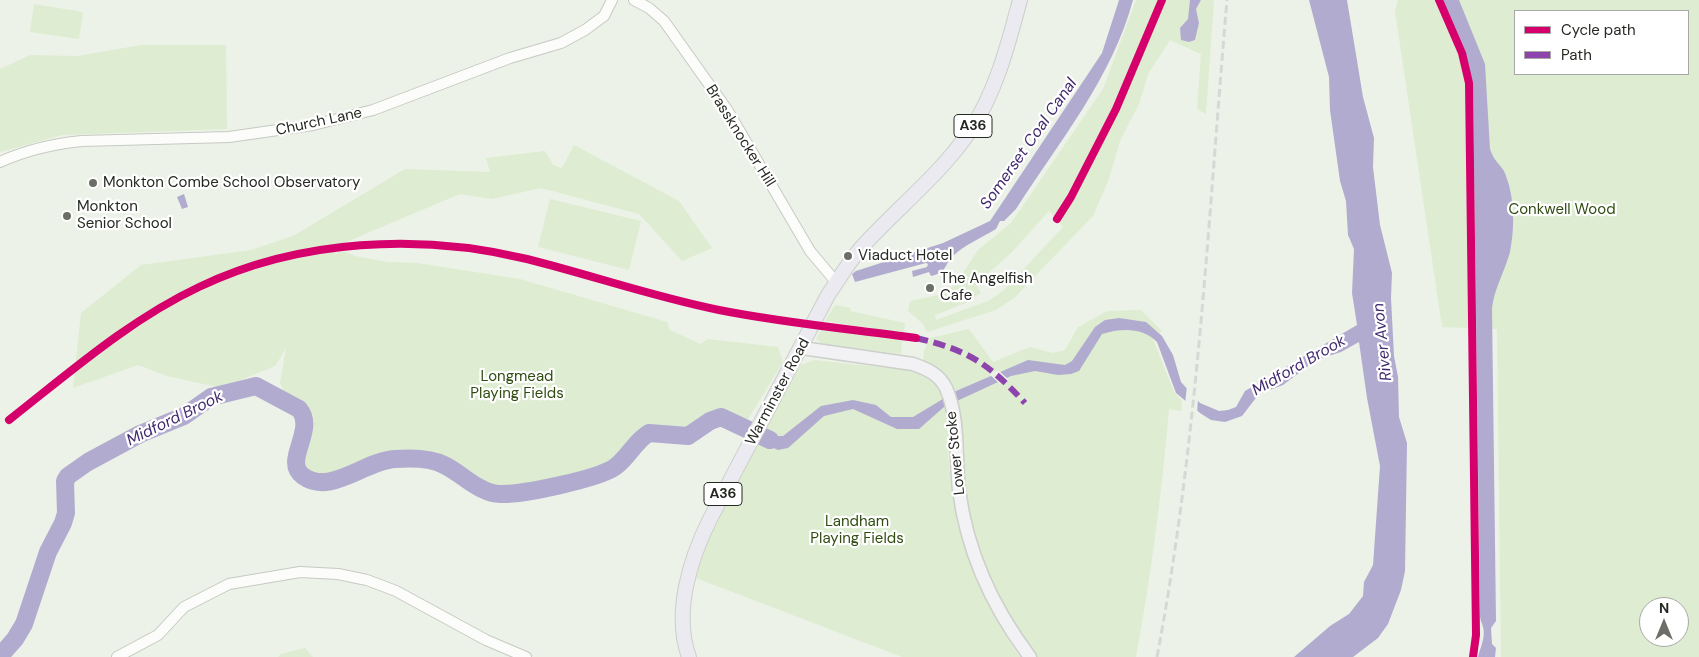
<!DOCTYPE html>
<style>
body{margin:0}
#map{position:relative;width:1699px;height:657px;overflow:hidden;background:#ecf2e7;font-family:"DM Sans",sans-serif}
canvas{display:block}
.legend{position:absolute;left:1514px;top:10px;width:175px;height:65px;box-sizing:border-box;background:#fff;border:1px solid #a8a9a7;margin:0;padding:6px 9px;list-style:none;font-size:15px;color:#252922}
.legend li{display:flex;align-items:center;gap:10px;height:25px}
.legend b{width:25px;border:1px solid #a8a9a7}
.north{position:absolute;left:1639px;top:597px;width:50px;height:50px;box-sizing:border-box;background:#fff;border:1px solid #a8a9a7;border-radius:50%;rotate:0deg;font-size:14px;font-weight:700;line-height:20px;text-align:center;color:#252922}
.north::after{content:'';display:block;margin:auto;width:18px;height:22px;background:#6b6f67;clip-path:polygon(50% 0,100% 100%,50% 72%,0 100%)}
</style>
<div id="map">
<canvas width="1699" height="657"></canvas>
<ul class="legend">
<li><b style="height:6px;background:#d6006c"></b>Cycle path</li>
<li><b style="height:6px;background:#8e44ad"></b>Path</li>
</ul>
<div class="north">N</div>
</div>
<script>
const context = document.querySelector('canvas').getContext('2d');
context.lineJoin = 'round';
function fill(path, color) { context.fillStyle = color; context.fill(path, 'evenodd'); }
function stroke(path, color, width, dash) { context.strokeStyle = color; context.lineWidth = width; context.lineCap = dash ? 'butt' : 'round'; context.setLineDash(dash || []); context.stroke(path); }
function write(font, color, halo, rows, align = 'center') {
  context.font = font + ' "DM Sans",sans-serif'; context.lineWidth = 4.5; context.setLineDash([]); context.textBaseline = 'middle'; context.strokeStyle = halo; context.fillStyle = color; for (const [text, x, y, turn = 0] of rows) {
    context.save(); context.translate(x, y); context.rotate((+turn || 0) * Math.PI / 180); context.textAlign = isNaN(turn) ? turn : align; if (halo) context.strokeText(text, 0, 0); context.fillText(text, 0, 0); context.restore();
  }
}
const green = new Path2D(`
 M 1136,0 L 1190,0 L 1189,42 L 1195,40 L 1199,23 L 1196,9 L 1201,0 L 1214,0 L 1206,114 L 1197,109 L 1201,54 L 1170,40 L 1148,74 L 1139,104 L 1120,141 L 1109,179 L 1093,216 L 1014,298 L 996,310 L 927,332 L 923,324 L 908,311 L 910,301 L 938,295 L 955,285 L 978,250 L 1011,223 L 1103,89 ZM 1049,211 L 1063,227 L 1003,291 L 988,301 L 936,320 L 935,315 L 965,303 L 981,293 L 976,284 L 1011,253 Z
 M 1398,0 L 1699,0 L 1699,657 L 1501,657 L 1497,329 L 1442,327 L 1395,11 ZM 1515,11 L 1688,11 L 1688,74 L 1515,74 ZM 1649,607 L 1679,607 L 1679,637 L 1649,637 Z
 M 34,4 L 83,12 L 79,39 L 30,32 Z
 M 141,45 L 226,45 L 227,129 L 62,135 L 0,152 L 0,69 L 30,55 L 78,56 Z
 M 574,145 L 679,201 L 712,248 L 682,261 L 639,214 L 541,188 L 492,199 L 460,194 L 339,245 L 334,256 L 341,250 L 355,256 L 388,262 L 417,263 L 520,279 L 667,322 L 670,330 L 700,344 L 708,339 L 778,347 L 783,362 L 747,421 L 727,413 L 715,412 L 684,431 L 639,430 L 631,440 L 627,453 L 609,470 L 497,495 L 443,460 L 414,455 L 384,457 L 322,477 L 311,475 L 305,468 L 304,455 L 310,443 L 307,409 L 295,398 L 285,395 L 280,383 L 286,348 L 275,366 L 221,388 L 167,376 L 138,365 L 73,388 L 81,313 L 141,265 L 251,250 L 293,236 L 405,169 L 490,172 L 486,158 L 545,151 L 553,165 L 562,168 Z
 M 550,199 L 641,221 L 629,270 L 538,247 Z
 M 835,305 L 851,308 L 850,311 L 905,323 L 904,334 L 825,321 Z
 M 1141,310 L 1162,331 L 1153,339 L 1174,392 L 1182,401 L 1181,411 L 1169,409 C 1162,492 1151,575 1136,657 L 1037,657 L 1004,611 L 977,550 L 964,495 L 957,405 L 948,378 L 923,361 L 924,351 L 930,338 L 969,329 L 993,362 L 1030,347 L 1053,353 L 1065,350 L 1078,327 L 1107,311 Z
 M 822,328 L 902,340 L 901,354 L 824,345 L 816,339 Z
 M 814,360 L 916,371 C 924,376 934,381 939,390 C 952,414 947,440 949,465 C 954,525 984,609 1020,657 L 902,657 L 696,578 L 702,552 L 724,507 L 795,373 L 801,365 Z
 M 305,648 L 313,657 L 278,657 L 281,654 Z`);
const water = new Path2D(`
 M 1119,0 L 1133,0 C 1112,78 1059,142 1016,209 L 1004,221 L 1000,221 L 996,229 C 983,237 964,245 953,256 C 943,266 948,272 931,276 L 929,272 L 913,277 L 912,271 L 927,267 L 928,264 L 926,263 L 855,282 L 852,274 L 856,271 L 943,243 L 990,221 L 1102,53 Z
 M 1190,0 L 1201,0 L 1196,9 L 1199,23 L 1195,40 L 1189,42 L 1181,40 L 1180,28 L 1188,19 Z
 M 1309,0 L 1347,0 L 1363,97 L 1374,138 L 1373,167 L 1380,225 L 1392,273 L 1391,298 L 1394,356 L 1398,377 L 1399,417 L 1407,443 L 1405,571 L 1401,590 L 1388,624 L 1378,638 L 1353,657 L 1294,657 L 1330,626 L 1349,614 L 1363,596 L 1364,582 L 1373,565 L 1380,466 L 1367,398 L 1359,342 L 1341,352 L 1316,360 L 1283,385 L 1259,394 L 1242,416 L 1225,422 L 1211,420 L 1200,413 L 1176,393 L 1157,342 C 1143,327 1121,328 1102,334 L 1079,371 L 1071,374 L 1058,375 L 1035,371 L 1011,376 L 944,407 L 919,429 L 897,429 L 853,409 L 824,416 L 788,448 L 778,450 L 753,439 L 758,430 L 769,436 L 783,436 L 821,406 L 853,400 L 876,405 L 891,417 L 913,417 L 956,391 L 1028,360 L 1065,365 L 1072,361 L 1095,327 L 1105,320 L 1119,318 L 1146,322 L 1162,336 L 1173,355 L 1181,382 L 1200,403 L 1219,411 L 1228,410 L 1236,407 L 1245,391 L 1357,325 L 1352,293 L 1354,249 L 1348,235 L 1346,201 L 1340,181 L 1330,110 L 1329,77 Z
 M 1443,0 L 1459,0 L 1485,64 L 1490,149 C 1494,161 1499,163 1504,171 C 1515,196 1515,227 1510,252 C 1505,271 1494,289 1492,308 L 1496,621 L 1491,628 L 1492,644 L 1496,648 L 1495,657 L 1478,657 C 1480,648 1486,637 1483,627 C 1482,622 1480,621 1480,615 L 1473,87 L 1465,50 Z
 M 184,194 L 188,207 L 182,209 L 177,197 Z`);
const pier = new Path2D(`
 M 998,370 L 1009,380 L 1000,384 L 989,374 Z
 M 1187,386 L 1198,398 L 1197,414 L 1185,404 Z`);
const river = new Path2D(`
 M 0,656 L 15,639 L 24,624 L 48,552 L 63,523 L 66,513 L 65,481 L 68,476 L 88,462 L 140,434 L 184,416 L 211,397 L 256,386 L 299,409 C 317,430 282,461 303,476 C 330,496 364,461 395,459 C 409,458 431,458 444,465 C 457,471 469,483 482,489 C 488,492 494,494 500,494 C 521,495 598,479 615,467 C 628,458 635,441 649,433 L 688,436 L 710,421 L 721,417 L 770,440`);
const minor = new Path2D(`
 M 634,0 L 649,8 L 664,21 L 728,111 L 810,251 L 836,282
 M 0,162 C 26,150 53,144 82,141 L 229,137 L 313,125 L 373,110 L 510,58 L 561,43 L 585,30 L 604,16 L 612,0
 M 117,657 L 158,635 L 184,607 L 229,584 L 300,572 L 338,574 L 367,580 L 396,591 L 486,640 L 526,657`);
const major = new Path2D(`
 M 802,348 L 913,364 C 927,369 939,374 946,388 C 960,420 955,457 959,490 C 967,552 993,608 1030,657`);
const highway = new Path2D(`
 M 689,657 C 673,613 690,559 710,519 L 828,295 C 839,279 848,263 861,248 C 897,208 939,176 970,131 C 996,92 1008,45 1020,0`);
const rail = new Path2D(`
 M 1157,657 C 1198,440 1208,220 1227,0`);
const quiet = new Path2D(`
 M 916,338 C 968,350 988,363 1025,403`);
const cycleway = new Path2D(`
 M 1439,0 L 1462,53 L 1469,83 L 1476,635 L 1473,657
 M 1057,219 L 1071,197 L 1116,109 L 1162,0
 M 9,420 C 69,373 129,320 199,287 C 299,239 420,233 527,259 C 591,275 654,297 719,310 C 784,323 850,329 916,338`);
const markers = [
 [93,183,5,"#6b6f67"],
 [67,216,5,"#6b6f67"],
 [848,256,5,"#6b6f67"],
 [930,288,5,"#6b6f67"]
];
const shields = [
 [973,126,38],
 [723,494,38]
];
const shieldNames = [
 ["A36",973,126],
 ["A36",723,494]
];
const streetNames = [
 ["Church Lane",319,122,-12],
 ["Brassknocker Hill",740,136,58],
 ["Warminster Road",778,392,-62],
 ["Lower Stoke",956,453,-96]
];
const poiNames = [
 ["Monkton Combe School Observatory",103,183],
 ["Monkton",77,207],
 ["Senior School",77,224],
 ["Viaduct Hotel",858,256],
 ["The Angelfish",940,279],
 ["Cafe",940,296]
];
const parkNames = [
 ["Conkwell Wood",1562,210],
 ["Longmead",517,377],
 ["Playing Fields",517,394],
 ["Landham",857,522],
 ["Playing Fields",857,539]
];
const waterNames = [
 ["Somerset Coal Canal",1029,144,-55],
 ["River Avon",1383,342,-96],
 ["Midford Brook",1299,366,-30],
 ["Midford Brook",175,419,-26]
];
fill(green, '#deecd2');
fill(water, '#b2abd0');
fill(pier, '#ecf2e7');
stroke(river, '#b2abd0', 18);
stroke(minor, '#c6cac2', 12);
stroke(major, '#cccfca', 15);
stroke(highway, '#cccfca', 16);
stroke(minor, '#fcfdfb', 10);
stroke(major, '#f2f2f5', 12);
stroke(highway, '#eaeaf0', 14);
stroke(rail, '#d6d8d5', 3, [8, 4]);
stroke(quiet, '#8e44ad', 6, [12, 6]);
stroke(cycleway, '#d6006c', 8);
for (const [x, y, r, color] of markers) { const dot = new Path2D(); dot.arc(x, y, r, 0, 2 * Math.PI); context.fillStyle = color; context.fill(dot); stroke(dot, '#fff', 2); }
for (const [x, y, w] of shields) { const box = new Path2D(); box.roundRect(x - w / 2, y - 11.5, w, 23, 4); context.fillStyle = '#fff'; context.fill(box); stroke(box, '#252922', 1); }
write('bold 14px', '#252922', null, shieldNames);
write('15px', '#252922', '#fff', streetNames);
write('15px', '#252922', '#fff', poiNames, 'left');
write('15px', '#304c10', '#fff', parkNames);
write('italic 16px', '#402a6e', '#fff', waterNames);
</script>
